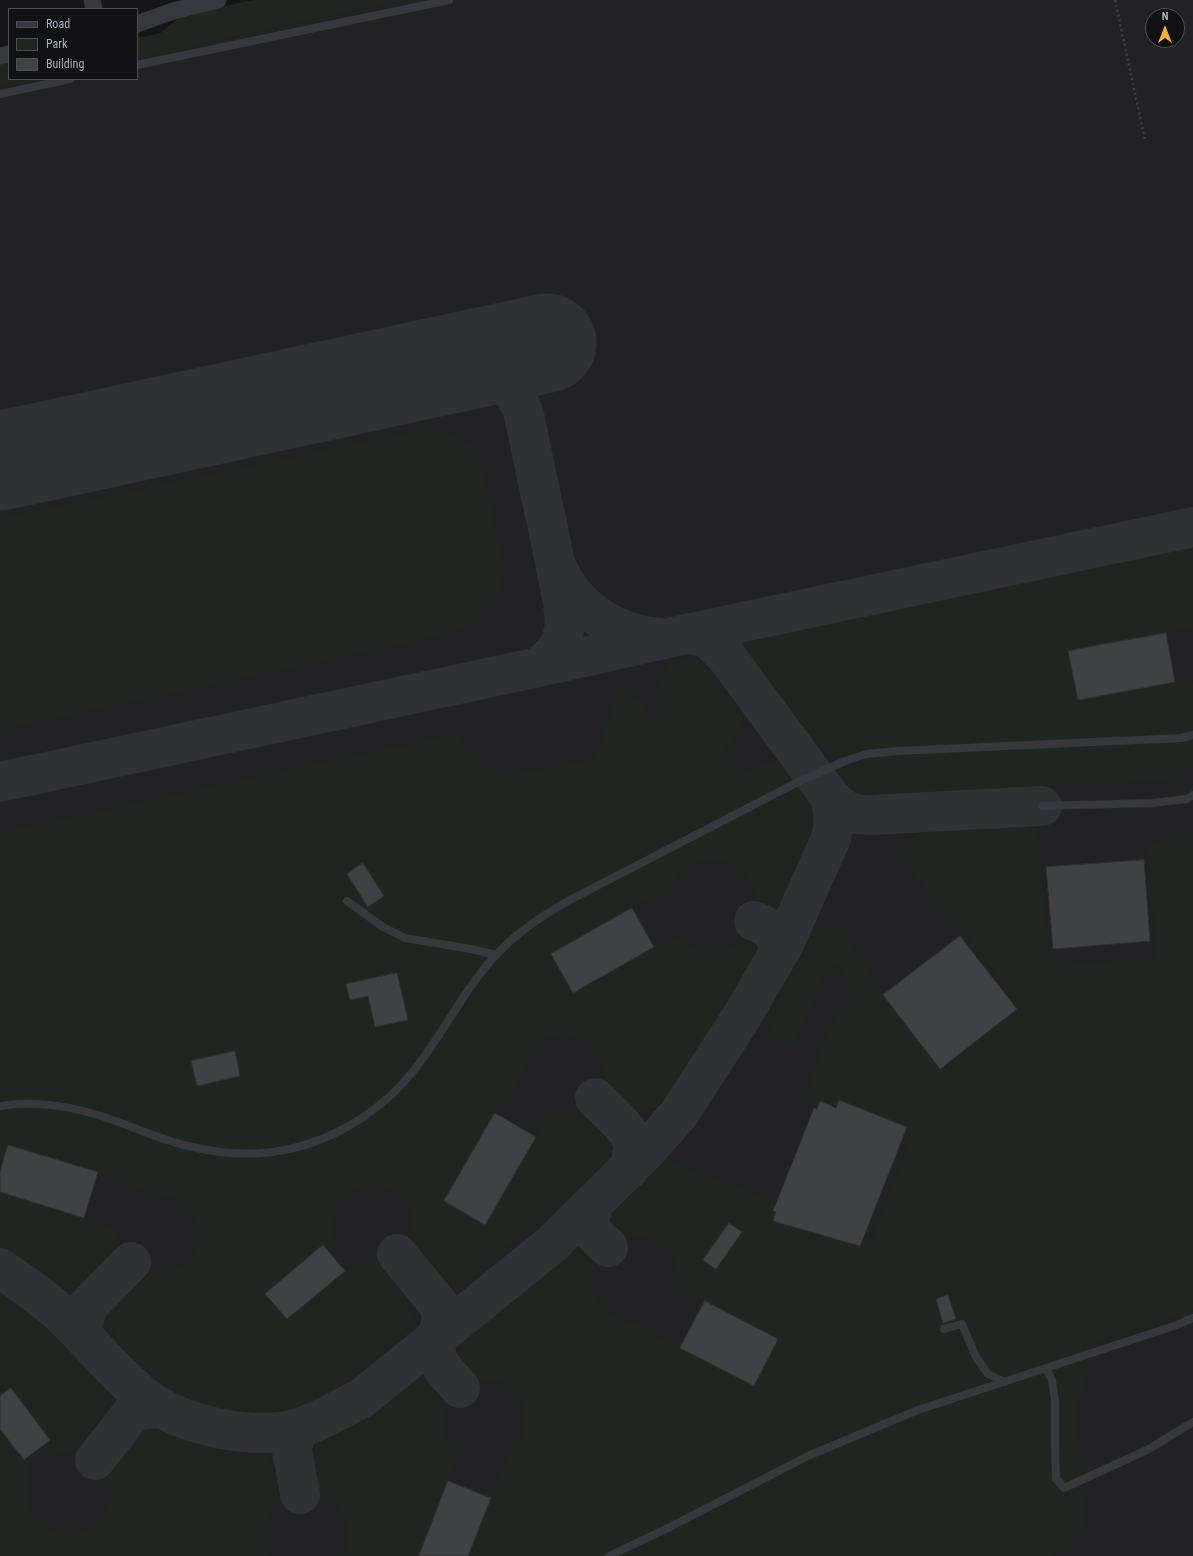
<!DOCTYPE html>
<style>
body{margin:0}
#map{position:relative;width:1193px;height:1556px;overflow:hidden;background:#161618;font-family:"Roboto Condensed",sans-serif}
canvas{display:block}
.legend{position:absolute;left:8px;top:8px;width:130px;height:72px;box-sizing:border-box;background:#111113;border:1px solid #4d4f55;margin:0;padding:5px 7px;list-style:none;font-size:12px;color:#a8adb8}
.legend li{display:flex;align-items:center;gap:8px;height:20px}
.legend b{width:20px;border:1px solid #4d4f55}
.north{position:absolute;left:1145px;top:8px;width:40px;height:40px;box-sizing:border-box;background:#111113;border:1px solid #4d4f55;border-radius:50%;rotate:0deg;font-size:11px;font-weight:700;line-height:16px;text-align:center;color:#a8adb8}
.north::after{content:'';display:block;margin:auto;width:14px;height:18px;background:#f2b134;clip-path:polygon(50% 0,100% 100%,50% 72%,0 100%)}
</style>
<div id="map">
<canvas width="1193" height="1556"></canvas>
<ul class="legend">
<li><b style="height:5px;background:#37383d"></b>Road</li>
<li><b style="height:11px;background:#1e261f"></b>Park</li>
<li><b style="height:11px;background:#404145"></b>Building</li>
</ul>
<div class="north">N</div>
</div>
<script>
const context = document.querySelector('canvas').getContext('2d');
context.lineJoin = 'round';
function fill(path, color) { context.fillStyle = color; context.fill(path, 'evenodd'); }
function stroke(path, color, width, dash) { context.strokeStyle = color; context.lineWidth = width; context.lineCap = dash ? 'butt' : 'round'; context.setLineDash(dash || []); context.stroke(path); }
const built = new Path2D(`
 M 323,0 L 1193,0 L 1193,1556 L 0,1556 L 0,60 L 9,79 L 137,79 L 137,38 ZM 1153,16 L 1177,16 L 1177,40 L 1153,40 Z`);
const green = new Path2D(`
 M 253,0 L 401,0 L 137,58 L 137,38 L 158,35 L 182,15 Z
 M 9,59 L 9,79 L 36,79 L 0,86 L 0,60 Z
 M 432,428 L 450,434 L 470,445 L 480,460 L 504,567 L 501,587 L 490,604 L 474,623 L 454,633 L 0,730 L 0,519 Z
 M 1173,548 L 1189,548 L 1193,551 L 1193,626 L 1189,629 L 1166,633 L 1175,682 L 1190,679 L 1193,683 L 1193,762 L 1189,772 L 1170,780 L 877,795 L 863,789 L 852,781 L 823,750 L 751,658 C 750,644 753,642 766,636 Z
 M 674,659 C 679,659 685,658 690,660 C 712,668 731,697 743,716 C 740,733 730,742 719,755 L 739,776 L 755,767 L 771,763 L 780,764 L 791,773 L 807,792 L 811,799 L 811,831 L 783,903 L 772,908 L 757,905 C 756,897 755,890 752,884 C 741,863 712,854 691,865 C 679,871 674,882 664,890 C 656,898 643,902 632,908 L 655,947 L 680,939 C 704,955 723,956 745,937 L 754,944 L 755,953 L 750,968 L 687,1071 L 661,1103 L 645,1113 L 634,1111 L 603,1081 C 605,1065 600,1050 586,1041 C 566,1028 540,1035 529,1056 C 525,1062 525,1070 522,1076 C 516,1090 502,1101 495,1113 L 536,1137 L 551,1112 L 568,1114 L 581,1110 L 610,1142 L 611,1152 L 602,1164 L 459,1287 C 453,1287 449,1287 443,1285 C 433,1279 415,1251 408,1240 C 431,1171 322,1165 335,1235 L 324,1245 L 345,1271 L 361,1261 L 370,1263 L 379,1262 L 411,1303 L 414,1314 L 414,1323 L 330,1393 L 300,1408 L 272,1413 L 244,1413 L 214,1410 L 186,1402 L 159,1383 L 108,1324 L 108,1314 L 116,1303 L 151,1273 C 168,1274 183,1270 193,1255 C 206,1235 197,1208 176,1198 C 168,1194 160,1196 152,1194 C 134,1188 116,1179 98,1172 L 84,1217 L 118,1233 L 121,1248 L 80,1288 L 69,1290 L 58,1284 L 47,1274 L 0,1244 L 0,833 L 456,734 L 494,778 L 595,759 L 619,690 C 628,693 642,699 646,708 C 647,711 646,715 647,718 L 654,722 L 676,705 L 660,687 C 661,674 665,667 674,659 Z
 M 1025,827 L 1035,830 L 1039,838 L 1050,967 L 1157,958 L 1148,847 L 1167,839 L 1193,837 L 1193,1309 L 1146,1329 L 1096,1343 L 1075,1416 L 1081,1457 L 1084,1528 L 1052,1556 L 342,1556 C 353,1538 348,1515 332,1502 C 326,1497 318,1495 311,1494 L 309,1453 L 311,1446 L 316,1440 L 343,1427 L 370,1411 L 410,1378 L 416,1376 L 426,1377 L 447,1403 C 439,1425 444,1439 460,1455 L 449,1473 L 448,1481 L 491,1498 C 497,1484 503,1470 510,1456 C 512,1451 516,1448 519,1444 C 529,1426 527,1404 512,1390 C 502,1380 488,1378 475,1380 C 467,1367 452,1351 462,1336 L 527,1287 L 570,1252 L 580,1251 L 586,1253 L 596,1263 C 586,1293 599,1313 628,1323 C 633,1324 639,1323 644,1323 L 659,1339 L 680,1348 L 704,1301 L 677,1293 C 683,1258 663,1232 625,1238 C 618,1226 613,1224 617,1209 L 655,1170 C 664,1164 671,1163 682,1166 L 872,1240 L 910,1142 L 804,1100 L 827,1035 L 848,1000 L 859,994 L 840,967 L 832,962 L 825,971 L 799,1035 L 792,1045 L 780,1040 L 771,1031 L 768,1016 L 809,939 C 817,927 821,926 836,926 L 937,1066 L 1019,1006 L 961,926 L 908,867 L 902,854 L 906,842 L 915,834 ZM 728,1223 L 742,1232 L 716,1269 L 704,1259 Z
 M 0,1290 C 37,1315 70,1343 98,1378 C 102,1383 111,1391 110,1399 C 109,1412 83,1439 74,1451 L 57,1453 L 50,1441 L 24,1460 C 26,1465 29,1470 30,1475 C 30,1478 28,1483 27,1486 C 26,1498 28,1510 35,1519 C 66,1556 125,1524 108,1475 C 113,1466 136,1432 145,1427 C 146,1427 151,1426 152,1426 C 178,1434 202,1446 229,1450 C 243,1453 261,1447 270,1459 L 280,1502 C 264,1517 260,1536 269,1556 L 0,1556 Z`);
const taxiway = new Path2D(`
 M 468,360 C 499,374 511,381 524,414 C 534,467 547,520 557,573 C 560,590 567,614 564,630 C 561,649 552,655 539,667
 M 558,569 C 576,610 617,635 661,638
 M 691,633 L 709,639 L 726,656 L 830,797 C 845,812 850,815 871,815 L 1042,806
 M 0,782 L 539,667 L 691,633 L 1193,527
 M 754,921 C 773,929 775,932 779,952
 M 595,1098 C 606,1109 631,1130 633,1144 C 634,1152 631,1161 629,1169
 M 593,1205 C 586,1229 591,1232 608,1247
 M 397,1254 L 439,1305 C 443,1317 441,1325 438,1336
 M 0,1268 C 22,1283 44,1298 63,1316 C 90,1342 114,1372 143,1396 C 181,1426 254,1442 302,1427 C 323,1420 342,1408 362,1398 L 552,1244 L 646,1151 L 678,1115 L 739,1021 L 783,946 L 831,838 C 835,822 834,813 830,797
 M 85,1338 L 83,1325 L 87,1307 L 131,1262
 M 435,1338 C 433,1363 445,1370 460,1388
 M 95,1460 L 132,1413 L 139,1410 L 162,1408
 M 300,1494 L 292,1450 L 295,1435 L 301,1427`);
const runway = new Path2D(`
 M 0,461 L 547,343`);
const building = new Path2D(`
 M 1166,633 L 1175,682 L 1078,700 L 1068,651 Z
 M 1144,860 L 1150,941 L 1053,949 L 1046,867 Z
 M 363,863 L 384,896 L 368,907 L 347,874 Z
 M 632,908 L 654,947 L 573,993 L 551,954 Z
 M 960,936 L 1017,1009 L 940,1069 L 883,995 Z
 M 397,973 L 408,1020 L 375,1027 L 368,996 L 350,1000 L 346,984 Z
 M 235,1051 L 240,1076 L 197,1086 L 191,1061 Z
 M 839,1100 L 907,1127 L 860,1246 L 773,1221 L 776,1212 L 773,1211 L 814,1108 L 817,1109 L 820,1101 L 836,1108 Z
 M 495,1113 L 536,1137 L 485,1225 L 444,1201 Z
 M 8,1145 L 98,1172 L 84,1218 L 0,1192 L 0,1172 Z
 M 729,1223 L 742,1232 L 716,1269 L 703,1260 Z
 M 323,1245 L 345,1271 L 287,1319 L 265,1294 Z
 M 948,1295 L 956,1319 L 943,1323 L 936,1299 Z
 M 705,1301 L 778,1339 L 754,1386 L 680,1348 Z
 M 11,1388 L 50,1440 L 24,1460 L 0,1429 L 0,1396 Z
 M 448,1481 L 491,1498 L 468,1556 L 419,1556 Z`);
const path = new Path2D(`
 M 1115,0 L 1145,140`);
const lane = new Path2D(`
 M 137,65 L 449,0
 M 0,94 L 70,79
 M 1042,806 L 1152,803 L 1187,799 L 1193,795
 M 347,901 L 383,927 L 405,938 L 471,949 L 496,955
 M 0,1106 C 29,1101 63,1105 91,1113 C 124,1122 154,1138 188,1146 C 212,1152 237,1155 262,1153 C 318,1149 373,1119 409,1076 C 437,1044 456,1004 483,970 C 506,940 534,921 566,902 L 796,783 L 845,761 L 866,754 L 898,751 L 1181,738 L 1193,735
 M 944,1329 L 962,1324 L 976,1357 L 988,1374 L 1005,1382
 M 1046,1368 L 1052,1380 L 1055,1401 L 1055,1447 L 1056,1479 L 1064,1488 L 1147,1450 L 1193,1422
 M 609,1556 L 666,1529 L 810,1455 L 918,1410 L 1177,1325 L 1193,1318`);
const street = new Path2D(`
 M 92,0 L 94,9
 M 137,24 L 173,11 L 218,0
 M 0,56 L 9,54`);
fill(built, '#222225');
fill(green, '#1e261f');
stroke(taxiway, '#303135', 40);
stroke(runway, '#303135', 99);
fill(building, '#404145');
stroke(building, '#303034', 1);
stroke(path, '#3d3f44', 2.5, [2, 3]);
stroke(lane, '#37383d', 8);
stroke(street, '#37383d', 17);
</script>
